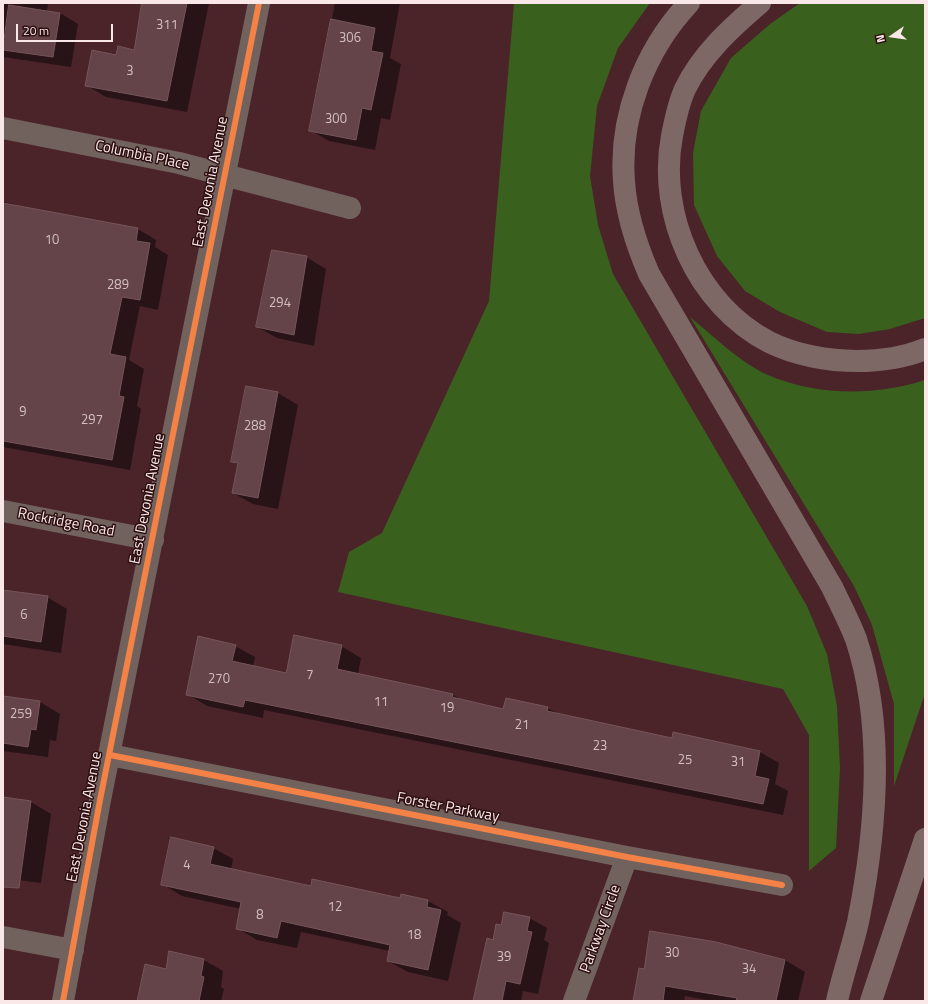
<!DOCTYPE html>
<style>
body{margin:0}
#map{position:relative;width:928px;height:1004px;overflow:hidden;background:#4b242a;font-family:"Titillium Web",sans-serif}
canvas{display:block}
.frame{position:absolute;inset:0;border:4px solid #fae8e8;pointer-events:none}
.north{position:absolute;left:872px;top:16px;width:40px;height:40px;-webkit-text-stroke:3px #2d0f11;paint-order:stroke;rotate:257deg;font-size:11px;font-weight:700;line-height:16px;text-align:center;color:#fae8e8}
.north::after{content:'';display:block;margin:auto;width:14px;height:18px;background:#fae8e8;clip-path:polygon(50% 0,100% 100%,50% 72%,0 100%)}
.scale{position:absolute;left:16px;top:24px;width:97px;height:18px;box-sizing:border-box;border:2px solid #fae8e8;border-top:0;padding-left:5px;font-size:12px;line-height:14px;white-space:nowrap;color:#fae8e8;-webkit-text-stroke:3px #2d0f11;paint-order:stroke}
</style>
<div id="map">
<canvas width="928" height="1004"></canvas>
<div class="frame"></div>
<div class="north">N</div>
<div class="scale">20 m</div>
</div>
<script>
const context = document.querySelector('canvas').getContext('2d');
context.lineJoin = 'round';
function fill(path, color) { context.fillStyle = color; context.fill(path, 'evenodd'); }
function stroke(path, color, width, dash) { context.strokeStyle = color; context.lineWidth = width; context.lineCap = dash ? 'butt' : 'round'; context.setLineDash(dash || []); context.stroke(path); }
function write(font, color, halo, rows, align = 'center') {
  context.font = font + ' "Titillium Web",sans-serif'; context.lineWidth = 3; context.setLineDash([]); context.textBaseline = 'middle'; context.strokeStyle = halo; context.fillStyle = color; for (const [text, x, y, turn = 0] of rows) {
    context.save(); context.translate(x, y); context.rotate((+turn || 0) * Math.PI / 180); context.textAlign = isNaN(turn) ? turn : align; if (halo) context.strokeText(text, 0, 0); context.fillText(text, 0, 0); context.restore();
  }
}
const green = new Path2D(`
 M 514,3 L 650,3 L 618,48 L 597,106 L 590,176 L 598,225 L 613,274 L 807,606 L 827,654 L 837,706 L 840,768 L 836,848 L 809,871 L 809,735 L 783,689 L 338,592 L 349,552 L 382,533 L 489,301 Z
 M 800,3 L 925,3 L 925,318 L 890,329 L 859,334 L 827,332 L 780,312 L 745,291 L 717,256 L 694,205 L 693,153 L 701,111 L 731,58 L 770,24 Z
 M 690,317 C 712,335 742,364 768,375 C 817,396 875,396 925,380 L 925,693 L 894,786 L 894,704 L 872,625 L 854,586 Z`);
const shadow = new Path2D(`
 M 3,3 L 48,3 L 47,12 L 60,13 L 78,24 L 71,67 L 3,57 Z
 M 143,3 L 209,3 L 187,112 L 106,97 L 86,85 L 117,56 L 135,51 Z
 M 335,3 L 400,3 L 390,58 L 401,64 L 390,120 L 381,118 L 375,150 L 329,141 L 310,130 Z
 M 3,202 L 13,204 L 19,207 L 138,229 L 156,240 L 155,247 L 168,255 L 158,310 L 140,306 L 129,360 L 144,369 L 137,406 L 141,409 L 130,470 L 3,447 Z
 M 306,257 L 326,269 L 314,346 L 277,338 L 257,327 Z
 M 247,387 L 278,393 L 298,405 L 278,509 L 253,504 L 233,493 L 239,465 L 232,461 Z
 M 3,591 L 47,597 L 67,609 L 61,653 L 3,644 Z
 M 235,646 L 255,657 L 253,667 L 287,674 L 341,646 L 361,658 L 358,674 L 453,695 L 463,700 L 504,710 L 547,708 L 561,715 L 672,739 L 760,752 L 779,763 L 775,784 L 788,791 L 783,815 L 264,710 L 263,718 L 207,706 L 187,694 Z
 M 3,697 L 40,702 L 60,714 L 56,741 L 50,740 L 48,757 L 3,751 Z
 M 3,798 L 31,802 L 51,814 L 41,883 L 3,878 Z
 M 213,848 L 233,859 L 231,870 L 311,887 L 401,899 L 428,901 L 448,912 L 447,915 L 461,923 L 448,981 L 408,972 L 388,961 L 390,951 L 301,932 L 297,948 L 257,940 L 237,928 L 241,909 L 182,896 L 162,884 Z
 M 529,918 L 547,928 L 544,940 L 549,943 L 538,994 L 523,991 L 521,1001 L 474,1001 L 494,941 L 502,926 Z
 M 716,943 L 785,960 L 805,972 L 798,1001 L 712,1001 L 685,996 L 684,1001 L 636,1001 L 645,970 Z
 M 204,960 L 223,971 L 221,987 L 224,989 L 221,1001 L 138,1001 L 167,970 Z`);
const building = new Path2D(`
 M 142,3 L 187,3 L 167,101 L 85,86 L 92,50 L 116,55 L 118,46 L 134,50 Z
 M 9,5 L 60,13 L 53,57 L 3,50 Z
 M 331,19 L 375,28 L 371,51 L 383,53 L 371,110 L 362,108 L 356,140 L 309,131 Z
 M 3,203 L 138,228 L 136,241 L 150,243 L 140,300 L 122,297 L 110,354 L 126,357 L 119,396 L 124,397 L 112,460 L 3,441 Z
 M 272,250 L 307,256 L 294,335 L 256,327 Z
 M 246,386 L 278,392 L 258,498 L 232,493 L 238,463 L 231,462 Z
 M 3,590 L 48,596 L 41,642 L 3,636 Z
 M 294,635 L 342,645 L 337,669 L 453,694 L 452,697 L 503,709 L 506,698 L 548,707 L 547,711 L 672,738 L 673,732 L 760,751 L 755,776 L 769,779 L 763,804 L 245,700 L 243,707 L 186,695 L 198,636 L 236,645 L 232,661 L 286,673 Z
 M 3,696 L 40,701 L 36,730 L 31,729 L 28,747 L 3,743 Z
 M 3,797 L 31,801 L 19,888 L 3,887 Z
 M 171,837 L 214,847 L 210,864 L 311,886 L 312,879 L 400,898 L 401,894 L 428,900 L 427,907 L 441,910 L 428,970 L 387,961 L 390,945 L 281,921 L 277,938 L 236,929 L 241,902 L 161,885 Z
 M 504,912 L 530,917 L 527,931 L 532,932 L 520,984 L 506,981 L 502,1001 L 473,1001 L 487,938 L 493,940 L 496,924 L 501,925 Z
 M 650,931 L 716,942 L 785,960 L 776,1001 L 736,1001 L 737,998 L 665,986 L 663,1001 L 633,1001 L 639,968 L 644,969 Z
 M 169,951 L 204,959 L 201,976 L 204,977 L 199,1001 L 137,1001 L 145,964 L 166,969 Z`);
const street = new Path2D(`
 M 3,128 L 179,163 L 350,208
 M 3,511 L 153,540
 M 110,755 L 627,857 L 782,885
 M 3,937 L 73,950
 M 63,1001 L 100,800 L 259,3
 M 574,1001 L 627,857`);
const highway = new Path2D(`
 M 689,3 C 645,50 619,116 624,181 C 626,213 636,244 649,274 L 832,587 C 840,604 849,621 856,639 C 885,726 876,833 858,922 C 852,948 843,974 837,1001
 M 760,3 C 731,28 702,54 685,89 C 678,104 675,121 672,136 C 657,214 697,305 769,342 C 795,355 828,361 857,361 C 880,361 903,358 925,349
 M 871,1001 L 925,839`);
const cycleway = new Path2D(`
 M 110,755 L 627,857 L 782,885
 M 63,1001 L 100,800 L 259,3`);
const numberNames = [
 ["311",167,26],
 ["306",350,39],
 ["3",130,72],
 ["300",336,120],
 ["10",52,241],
 ["289",118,286],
 ["294",280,304],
 ["9",23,413],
 ["297",92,421],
 ["288",255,427],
 ["6",24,616],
 ["7",310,676],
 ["270",219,680],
 ["11",381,703],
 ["19",447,709],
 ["259",21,715],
 ["21",522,726],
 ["23",600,747],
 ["25",685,761],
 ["31",738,763],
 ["4",187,866],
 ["12",335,908],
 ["8",260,916],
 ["18",414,936],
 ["30",672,954],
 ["39",504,958],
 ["34",749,970]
];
const streetNames = [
 ["Columbia Place",142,156,12],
 ["East Devonia Avenue",211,182,-79],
 ["East Devonia Avenue",148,499,-79],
 ["Rockridge Road",66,523,11],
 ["Forster Parkway",448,808,11],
 ["East Devonia Avenue",85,817,-79],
 ["Parkway Circle",601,929,-70]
];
fill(green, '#39601d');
fill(shadow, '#0007');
fill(building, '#644448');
stroke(building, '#755559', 1);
stroke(street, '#72625d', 22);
stroke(highway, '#7e6866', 22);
stroke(cycleway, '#f48246', 6);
write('13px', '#d4bfc0', null, numberNames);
write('15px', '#fae8e8', '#2d0f11', streetNames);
</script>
